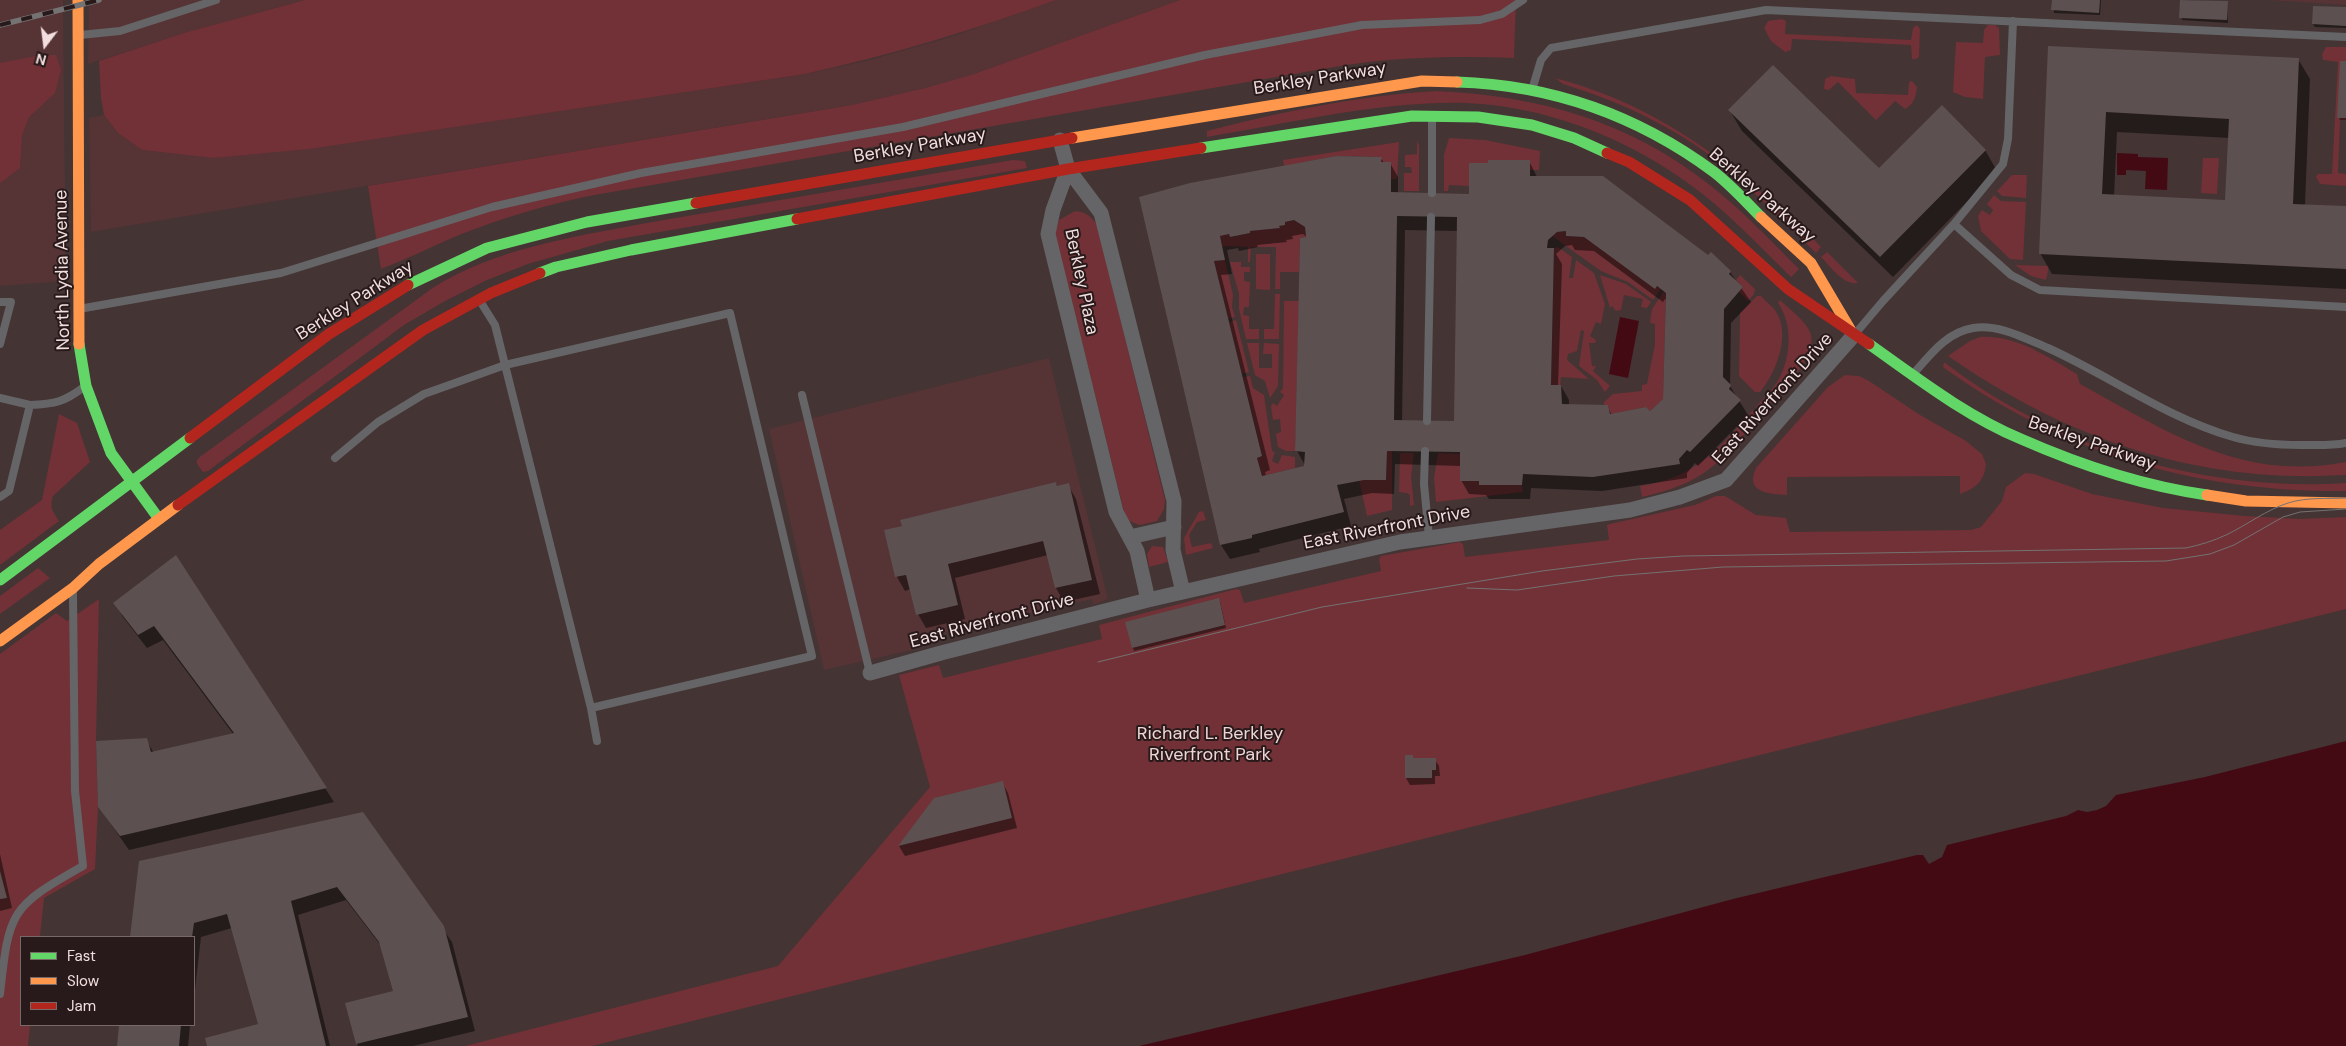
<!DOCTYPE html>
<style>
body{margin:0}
#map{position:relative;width:2346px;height:1046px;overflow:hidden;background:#443434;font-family:"DM Sans",sans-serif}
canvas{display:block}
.legend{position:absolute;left:20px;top:936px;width:175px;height:90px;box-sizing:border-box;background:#281a1a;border:1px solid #796868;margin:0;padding:6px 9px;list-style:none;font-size:15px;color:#f2dede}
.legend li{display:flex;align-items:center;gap:10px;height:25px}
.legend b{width:25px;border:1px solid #796868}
.north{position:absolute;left:20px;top:20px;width:50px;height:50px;-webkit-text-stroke:4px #281a1a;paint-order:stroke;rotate:195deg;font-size:14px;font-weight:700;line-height:20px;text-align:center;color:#f2dede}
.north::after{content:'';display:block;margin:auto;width:18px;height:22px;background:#f2dede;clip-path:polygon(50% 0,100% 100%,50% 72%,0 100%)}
</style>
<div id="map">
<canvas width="2346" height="1046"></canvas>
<ul class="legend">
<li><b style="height:6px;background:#63d668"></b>Fast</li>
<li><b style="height:6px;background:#ff974d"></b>Slow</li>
<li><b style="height:6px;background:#b3261e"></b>Jam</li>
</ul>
<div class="north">N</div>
</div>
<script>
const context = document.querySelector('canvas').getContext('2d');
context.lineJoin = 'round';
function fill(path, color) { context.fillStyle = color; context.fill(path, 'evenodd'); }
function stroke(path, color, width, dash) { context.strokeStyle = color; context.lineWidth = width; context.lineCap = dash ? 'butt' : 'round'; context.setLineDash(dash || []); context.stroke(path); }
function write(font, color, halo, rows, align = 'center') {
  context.font = font + ' "DM Sans",sans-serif'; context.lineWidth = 4; context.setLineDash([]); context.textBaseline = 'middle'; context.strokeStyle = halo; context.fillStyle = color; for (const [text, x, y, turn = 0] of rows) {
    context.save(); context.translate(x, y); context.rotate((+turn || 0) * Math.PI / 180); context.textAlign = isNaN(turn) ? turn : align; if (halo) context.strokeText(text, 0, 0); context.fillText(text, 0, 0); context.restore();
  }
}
const built = new Path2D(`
 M 0,0 L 63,0 L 66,281 L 0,286 Z
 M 89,0 L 305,0 L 185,33 L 88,64 Z
 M 1056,0 L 1180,0 L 974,74 L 925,88 L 852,105 L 91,232 L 89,118 L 104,115 L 118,133 L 142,150 L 213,158 L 411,133 L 805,74 L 870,60 L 950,37 Z
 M 2267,0 L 2346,0 L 2346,5 Z
 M 1049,358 L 1108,599 L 1093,605 L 1092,599 L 910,641 L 912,650 L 824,670 L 769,429 Z`);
const green = new Path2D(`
 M 305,0 L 1056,0 C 974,30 891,55 805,74 L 309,149 L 213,158 L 142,150 L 118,133 L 104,115 L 101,98 L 99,61 L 184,33 Z
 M 1180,0 L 1516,0 L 1514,58 C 1457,56 1402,57 1346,65 L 600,194 C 551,203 505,217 459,235 C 433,246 407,259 381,269 L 368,186 L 852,105 L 925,88 L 974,74 Z
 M 1782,19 L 1786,21 L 1785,34 L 1911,40 L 1913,28 L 1917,25 L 1920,29 L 1919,57 L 1916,59 L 1912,59 L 1911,45 L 1792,39 L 1791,50 L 1785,52 L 1771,41 L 1764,28 L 1768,21 Z
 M 1988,25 L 1995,25 L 1999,28 L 2000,55 L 1985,57 L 1983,99 L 1965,97 L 1953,92 L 1956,42 L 1983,43 L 1984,30 Z
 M 2326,47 L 2346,47 L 2346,61 L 2340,61 L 2346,120 L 2340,120 L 2338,173 L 2346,174 L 2346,186 L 2320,184 L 2316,177 L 2318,174 L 2332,174 L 2338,62 L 2323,60 L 2322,54 Z
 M 41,55 L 56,55 L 61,70 L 55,93 L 29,117 L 22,135 L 20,168 L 0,183 L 0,63 Z
 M 1831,76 L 1855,79 L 1856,93 L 1908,95 L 1909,82 L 1912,81 L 1917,87 C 1916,97 1914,104 1905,109 L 1895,101 L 1876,120 L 1838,82 L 1829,90 L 1824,89 L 1825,79 Z
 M 1555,78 C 1638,100 1700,140 1765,196 C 1784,213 1804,229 1821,247 L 1816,253 C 1788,226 1760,197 1731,172 C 1682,130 1624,103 1563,84 Z
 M 1437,91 C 1539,96 1630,121 1711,186 C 1743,211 1771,241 1799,269 L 1791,277 C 1757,244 1724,208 1685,181 C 1622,136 1543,106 1466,103 C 1379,101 1292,123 1207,137 L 1207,131 C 1281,112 1361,95 1437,91 Z
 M 1449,138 L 1485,140 L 1540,151 L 1539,170 L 1530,170 L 1530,160 L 1488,160 L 1488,163 L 1469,163 L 1469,186 L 1449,185 L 1448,191 L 1444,191 L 1444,155 Z
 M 1417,140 L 1419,146 L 1419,191 L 1404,191 L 1404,173 L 1412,173 L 1411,167 L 1405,167 L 1405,155 L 1417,154 Z
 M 1399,142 L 1397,179 L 1391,179 L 1391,162 L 1381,162 L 1381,157 L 1336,156 L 1284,166 L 1283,160 Z
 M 2203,158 L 2219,158 L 2217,194 L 2201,193 Z
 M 1013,160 L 1025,161 L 1027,168 L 608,241 L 528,264 L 487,280 L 445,301 L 404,325 L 208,471 L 203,472 L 197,464 L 197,460 L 201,456 L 434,287 C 495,249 572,237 641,224 Z
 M 2012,175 L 2027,175 L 2026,198 L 2002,196 L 1997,191 Z
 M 1994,195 L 2001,201 L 2026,202 L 2023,260 L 2010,259 L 1981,231 L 1978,216 L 1982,210 L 1990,215 L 1993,210 L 1987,204 Z
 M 1075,211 C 1086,212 1091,216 1097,225 L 1165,500 L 1164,509 L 1157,521 L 1140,525 L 1129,521 L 1124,512 L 1055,233 L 1059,220 Z
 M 1294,220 L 1305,227 L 1306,237 L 1300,238 L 1299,272 L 1280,272 L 1280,289 L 1275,289 L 1276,247 L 1251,247 L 1250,262 L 1248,262 L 1248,247 L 1222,246 L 1220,236 L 1229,234 L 1230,237 L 1250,233 L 1250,231 L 1279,228 L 1279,226 L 1285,224 L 1285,222 Z
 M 1566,231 L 1566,236 L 1584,237 L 1661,289 L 1653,300 L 1628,282 L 1601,271 L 1552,236 L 1557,232 Z
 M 1558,247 L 1572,257 L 1569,278 L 1573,278 L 1576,260 L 1594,273 L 1605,304 L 1601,324 L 1596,322 L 1590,336 L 1596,340 L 1595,343 L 1589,343 L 1592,366 L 1596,366 L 1593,371 L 1610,386 L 1605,392 L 1597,380 L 1579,366 L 1584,331 L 1581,330 L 1577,351 L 1568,354 L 1567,360 L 1589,379 L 1561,377 L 1560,385 L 1551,385 L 1554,248 Z
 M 1827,252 L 1858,283 C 1843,285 1831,267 1821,257 Z
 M 1256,254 L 1270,254 L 1270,290 L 1256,289 Z
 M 1225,260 L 1233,295 L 1232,307 L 1235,317 L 1228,319 L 1214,261 Z
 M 1230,262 L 1241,262 L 1241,267 L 1250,267 L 1250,272 L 1244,272 L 1244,281 L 1250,282 L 1249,307 L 1244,307 L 1243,315 L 1249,316 L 1249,329 L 1259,329 L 1259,339 L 1246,339 L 1239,309 L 1239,294 Z
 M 2015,265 L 2049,266 L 2046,280 L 2031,276 Z
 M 1600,275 L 1626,284 L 1651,302 L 1647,308 L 1641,307 L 1643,299 L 1624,295 L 1621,310 L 1616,311 L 1612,306 L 1610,308 Z
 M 1740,275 L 1755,289 L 1754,294 L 1748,301 L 1739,292 L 1743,287 L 1736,280 Z
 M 1664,291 L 1666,293 L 1663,399 L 1650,411 L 1646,407 L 1610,414 L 1608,405 L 1604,405 L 1604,402 L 1613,394 L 1642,391 L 1642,385 L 1647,384 L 1655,344 L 1655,324 L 1650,323 L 1652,309 Z
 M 1275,294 L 1280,294 L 1279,339 L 1264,339 L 1264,329 L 1274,329 Z
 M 1757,296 L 1761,296 C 1765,301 1771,305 1775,310 C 1792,334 1776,373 1760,392 L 1755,392 L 1739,376 L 1740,313 Z
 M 1780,300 C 1789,309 1805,320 1810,332 C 1820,357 1778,394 1762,412 L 1756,407 C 1764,398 1773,389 1779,379 C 1791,357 1793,324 1778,303 Z
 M 1284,301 L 1299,301 L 1295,451 L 1286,451 L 1278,447 L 1276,434 L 1281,432 L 1280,419 L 1273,420 L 1271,406 L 1273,403 L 1277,406 L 1284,395 L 1280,392 L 1283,388 Z
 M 1236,320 L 1249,372 L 1242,374 L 1229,322 Z
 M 1980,337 C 2017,335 2045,356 2077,374 L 2080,384 C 2168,432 2241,482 2346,462 L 2346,475 C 2198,484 2069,440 1948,356 L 1970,341 Z
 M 1247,343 L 1259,343 L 1259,368 L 1272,368 L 1272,354 L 1263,354 L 1264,343 L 1279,344 L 1278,386 L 1270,398 L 1265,381 L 1255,375 Z
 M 1944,362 C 2056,449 2205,492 2346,483 L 2346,491 C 2200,493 2061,453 1943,367 Z
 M 1845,375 L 1859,376 L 1869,381 L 1920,415 L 1966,441 L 1982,454 L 1986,464 C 1984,482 1976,488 1960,494 L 1960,476 L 1787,477 L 1787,495 C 1770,494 1744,493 1756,468 L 1828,387 Z
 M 1250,376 L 1253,388 L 1264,395 L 1272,451 L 1275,452 L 1272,461 L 1278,464 L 1282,455 L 1295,457 L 1295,468 L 1262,476 L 1257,458 L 1262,456 L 1243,377 Z
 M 1753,410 L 1759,416 C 1720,464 1704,483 1642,497 L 1640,486 C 1695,478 1719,449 1753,410 Z
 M 59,414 L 77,423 L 90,462 L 53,496 C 49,507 53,512 59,521 L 0,565 L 0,530 L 42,500 Z
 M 1387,451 L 1392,451 L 1392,510 L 1367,516 L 1359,480 L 1386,480 Z
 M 1400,453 L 1414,453 L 1411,477 L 1414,505 L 1410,506 L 1410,495 L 1407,493 L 1399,492 Z
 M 1438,453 L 1460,454 L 1460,481 L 1479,481 L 1480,485 L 1522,485 L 1523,492 L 1436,502 L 1434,478 Z
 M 2025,473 L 2034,474 L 2092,494 L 2163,508 L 2245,516 L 2299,519 L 2346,517 L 2346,609 L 592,1046 L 465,1046 L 778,966 L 930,787 L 899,675 L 939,665 L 943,678 L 1102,639 L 1099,625 L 1236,589 L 1240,590 L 1244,603 L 1381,571 L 1379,559 L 1381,556 L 1460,542 L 1463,544 L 1465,557 L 1609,540 L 1607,525 L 1610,524 L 1695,505 L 1716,496 L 1725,496 L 1756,515 L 1786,518 L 1790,532 L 1971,530 L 1981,527 L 2002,501 L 2006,487 Z
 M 1203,511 L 1206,520 L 1197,522 L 1189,535 L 1192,547 L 1211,543 L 1213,548 L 1186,555 L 1184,538 L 1199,512 Z
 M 1152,546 L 1163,547 L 1168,562 L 1149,567 L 1147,554 Z
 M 38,568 L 50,578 L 0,614 L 0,596 Z
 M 99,599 L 96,741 L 98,807 L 95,869 L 44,898 L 40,937 L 21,937 L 21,1025 L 30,1025 L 28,1046 L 0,1046 L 0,654 L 56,613 L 67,621 Z`);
const water = new Path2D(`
 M 2117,153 L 2138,154 L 2138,157 L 2168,158 L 2167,190 L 2145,189 L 2146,171 L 2126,170 L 2126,175 L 2117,175 Z
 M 1620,317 L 1639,321 L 1628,378 L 1609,374 Z
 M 2346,741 L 2346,1046 L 1139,1046 L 1525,955 L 1733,899 L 1917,855 L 1923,855 L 1929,864 L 1942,857 L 1947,845 L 2066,816 L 2078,810 L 2087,812 L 2097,810 L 2106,806 L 2116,795 L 2205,777 Z`);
const shadow = new Path2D(`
 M 2053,0 L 2101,0 L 2100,15 L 2054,13 Z
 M 2181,0 L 2227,2 L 2228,23 L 2182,20 Z
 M 2346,9 L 2346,28 L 2315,27 L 2313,24 Z
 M 2050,47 L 2298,59 L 2310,79 L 2305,205 L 2346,208 L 2346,289 L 2052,274 L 2040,253 ZM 2117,132 L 2230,138 L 2227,202 L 2114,196 Z
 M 2346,62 L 2346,120 L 2340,120 L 2339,117 Z
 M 1730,111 L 1878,169 L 1985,150 L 1997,171 L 1893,277 L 1742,131 Z
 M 1381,158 L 1384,163 L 1390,163 L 1398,177 L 1398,194 L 1470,195 L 1529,161 L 1537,177 L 1730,272 L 1751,302 L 1731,323 L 1730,386 L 1748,415 L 1698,466 L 1695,463 L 1687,473 L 1687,478 L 1602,491 L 1531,488 L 1530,499 L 1489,499 L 1486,495 L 1469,494 L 1461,480 L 1461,466 L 1395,464 L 1394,494 L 1372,493 L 1344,499 L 1351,526 L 1259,549 L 1260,552 L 1230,559 L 1221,545 L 1140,198 ZM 1405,230 L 1458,231 L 1455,423 L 1402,422 ZM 1303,234 L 1308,238 L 1297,451 L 1306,467 L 1266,476 L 1265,472 L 1270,470 L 1221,275 L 1232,274 L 1227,250 L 1238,248 L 1239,251 L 1258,247 L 1257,245 L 1287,242 L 1286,240 L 1293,239 L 1292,236 ZM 1572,245 L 1575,250 L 1594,251 L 1663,302 L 1665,299 L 1667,301 L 1664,400 L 1650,412 L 1612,415 L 1607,406 L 1569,406 L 1569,400 L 1561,386 L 1558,386 L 1562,264 L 1556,254 L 1565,246 Z
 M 1056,483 L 1058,487 L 1068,485 L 1076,499 L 1100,594 L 1064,602 L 1056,588 L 1048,555 L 955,578 L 965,619 L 926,628 L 918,614 L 911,589 L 905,591 L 897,577 L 885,531 Z
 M 176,557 L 334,802 L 129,850 L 99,807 L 146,740 L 154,753 L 234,735 L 163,640 L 147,648 L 123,617 L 115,603 Z
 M 1220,602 L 1226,628 L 1134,651 L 1133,648 L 1126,623 Z
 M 1412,756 L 1414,760 L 1435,760 L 1439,766 L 1440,776 L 1435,776 L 1435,784 L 1410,785 L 1406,778 Z
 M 1002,782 L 1008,793 L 1017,828 L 905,856 L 899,846 L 935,799 Z
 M 362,813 L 452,942 L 475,1031 L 413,1046 L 358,1046 L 357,1043 L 395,992 L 382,947 L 346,900 L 298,915 L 330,1046 L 209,1046 L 260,1025 L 232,928 L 201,937 L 194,998 L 194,937 L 131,937 L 140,862 Z
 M 0,854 L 12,908 L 0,911 Z
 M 120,1025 L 190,1025 L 188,1046 L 118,1046 Z`);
const building = new Path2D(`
 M 2052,0 L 2100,0 L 2099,13 L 2051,10 Z
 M 2180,0 L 2228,1 L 2227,20 L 2179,18 Z
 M 2313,6 L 2346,7 L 2346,26 L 2312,24 Z
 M 2048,46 L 2299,58 L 2293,204 L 2346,206 L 2346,269 L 2039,254 ZM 2106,112 L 2229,119 L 2225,200 L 2102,194 Z
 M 2340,61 L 2346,61 L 2346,118 L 2337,118 Z
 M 1773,65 L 1879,168 L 1942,105 L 1986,150 L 1880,257 L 1728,110 Z
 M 1336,156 L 1382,157 L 1381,162 L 1391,162 L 1391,192 L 1469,194 L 1469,163 L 1488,163 L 1488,160 L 1530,160 L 1530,176 L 1603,176 L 1708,255 L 1711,252 L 1731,271 L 1729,274 L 1743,287 L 1724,309 L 1723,377 L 1731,385 L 1729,389 L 1741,400 L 1690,452 L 1687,450 L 1679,459 L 1680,464 L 1593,477 L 1523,474 L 1522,485 L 1479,485 L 1479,481 L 1460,481 L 1460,452 L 1387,451 L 1386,480 L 1364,480 L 1337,485 L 1344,512 L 1252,535 L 1252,538 L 1220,545 L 1139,197 L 1190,183 ZM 1397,216 L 1457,217 L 1454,421 L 1394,420 ZM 1294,220 L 1305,227 L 1306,237 L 1300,238 L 1295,451 L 1305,452 L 1304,466 L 1262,476 L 1257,458 L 1262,456 L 1214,261 L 1225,260 L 1220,236 L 1229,234 L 1230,237 L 1250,233 L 1250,231 L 1280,228 L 1279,226 L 1285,225 L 1285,222 ZM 1566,231 L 1566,236 L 1584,237 L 1655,289 L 1657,286 L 1666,293 L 1663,399 L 1650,411 L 1646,407 L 1610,414 L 1608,405 L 1562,404 L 1561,385 L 1551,385 L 1554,248 L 1547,248 L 1548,240 L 1557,232 Z
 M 1056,482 L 1057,486 L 1069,483 L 1092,580 L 1055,588 L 1043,541 L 948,564 L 958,605 L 916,615 L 906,575 L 895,577 L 884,530 L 902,526 L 900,520 Z
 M 176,555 L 327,788 L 120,836 L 98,807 L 96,741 L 147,738 L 151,752 L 234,733 L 154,626 L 138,635 L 113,603 Z
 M 1219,598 L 1225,625 L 1132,648 L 1125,622 Z
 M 1405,755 L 1413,755 L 1413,758 L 1436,758 L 1436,770 L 1432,770 L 1432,778 L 1405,778 Z
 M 1003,781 L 1012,818 L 898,846 L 934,798 Z
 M 363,812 L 444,926 L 468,1017 L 356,1044 L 345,1003 L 393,991 L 379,942 L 337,887 L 291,901 L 326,1046 L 207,1046 L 205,1038 L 258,1024 L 227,914 L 194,923 L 192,937 L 130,937 L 139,861 Z
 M 0,871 L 7,898 L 0,899 Z
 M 119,1025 L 181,1025 L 179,1046 L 117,1046 Z`);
const lane = new Path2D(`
 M 80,35 L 120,31 L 216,0
 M 1532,90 L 1541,60 L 1551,48 L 1766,10 L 2346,37
 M 1432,193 L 1432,117
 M 1954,224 L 2011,275 L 2040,290 L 2346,307
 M 480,301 L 495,325 L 591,708 L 597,741
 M 0,302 L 11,302 L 0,344
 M 79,309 L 281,273 L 492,207 L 641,173 L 903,127 L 1205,55 L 1362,25 L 1480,20 L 1502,14 L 1523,0
 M 1855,334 L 1883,301 L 1954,224 L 2003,164 L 2008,139 L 2013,21
 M 1914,373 C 1930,355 1947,332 1973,328 C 1999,324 2024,338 2048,348 C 2110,376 2167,418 2233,437 C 2254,443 2278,445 2301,445 C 2316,445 2331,446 2346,443
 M 802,395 L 870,673
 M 0,398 L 30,405
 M 1427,421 L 1431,217
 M 1425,451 L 1424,484 L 1429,537
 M 335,458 L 378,422 L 424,394 L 455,383 L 505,365 L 730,313 L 812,656 L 591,708
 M 0,497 L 9,491 L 30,405 C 55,404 64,402 84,387
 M 0,994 C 9,911 10,907 83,866 L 75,791 L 73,593`);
const street = new Path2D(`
 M 1060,140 L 1068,169
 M 1130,537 L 1174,527
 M 1148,600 L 1137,551 L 1116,512 L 1048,234 L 1053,210 L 1068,169 L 1101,213 L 1174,501 L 1173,550 L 1183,592
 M 870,673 L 941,653 L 1148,600 L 1400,542 L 1630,510 L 1680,497 L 1726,480 L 1854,335`);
const fast = new Path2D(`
 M 1457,82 C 1553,85 1637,115 1714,172 C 1731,185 1746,202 1761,217
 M 1201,148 L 1412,116 L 1478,117 L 1532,125 L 1574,138 L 1607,153
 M 540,273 L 556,267 L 631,250 L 797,219
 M 408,285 L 487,248 L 587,222 L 696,203
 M 79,344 L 86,386 L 111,453 L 159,519
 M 1869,344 C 1917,378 1966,416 2021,439 C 2080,465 2144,486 2207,495
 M 0,580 L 190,438`);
const slow = new Path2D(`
 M 78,0 L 79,344
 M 1072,138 L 1422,81 L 1457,82
 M 1761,217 L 1811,263 L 1850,329
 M 2207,495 L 2246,501 L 2346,503
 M 0,641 L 73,588 L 99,564 L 178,505`);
const jam = new Path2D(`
 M 1607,153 L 1629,162 L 1690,200 L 1788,289 L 1869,344
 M 696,203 L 1072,138
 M 797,219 L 1068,169 L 1201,148
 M 190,438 L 329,334 L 408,285
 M 178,505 L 423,330 L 491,293 L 540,273`);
const tram = new Path2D(`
 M 1467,588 L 1517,590 L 1614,576 L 1723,567 L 2166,561 L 2210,554 L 2234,545 L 2283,517 L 2300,512 L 2346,509
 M 1098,662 L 1322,607 L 1542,571 L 1637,559 L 1683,556 L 2186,548 C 2200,545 2213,541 2226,535 C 2247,525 2266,510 2288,503 C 2307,497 2327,499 2346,498`);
const rail = new Path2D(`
 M 0,25 L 99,0`);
const streetNames = [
 ["Berkley Parkway",1320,79,-9],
 ["Berkley Parkway",920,146,-10],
 ["Berkley Parkway",1762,196,41],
 ["North Lydia Avenue",63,270,-91],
 ["Berkley Plaza",1081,282,78],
 ["Berkley Parkway",355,301,-32],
 ["East Riverfront Drive",1773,399,-48],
 ["Berkley Parkway",2092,444,19],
 ["East Riverfront Drive",1387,528,-11],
 ["East Riverfront Drive",992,621,-15]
];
const parkNames = [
 ["Richard L. Berkley",1210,734],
 ["Riverfront Park",1210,755]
];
fill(built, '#563335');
fill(green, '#723136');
fill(water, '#440a14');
fill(shadow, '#0007');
fill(building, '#5d5050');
stroke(lane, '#656567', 8);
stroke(street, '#656567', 15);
stroke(fast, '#63d668', 11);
stroke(slow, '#ff974d', 11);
stroke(jam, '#b3261e', 11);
stroke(tram, '#747272', 1);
stroke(rail, '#747272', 5.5);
stroke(rail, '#281a1a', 4, [11]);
write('18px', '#f2dede', '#281a1a', streetNames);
write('18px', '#efd5d5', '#281a1a', parkNames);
</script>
